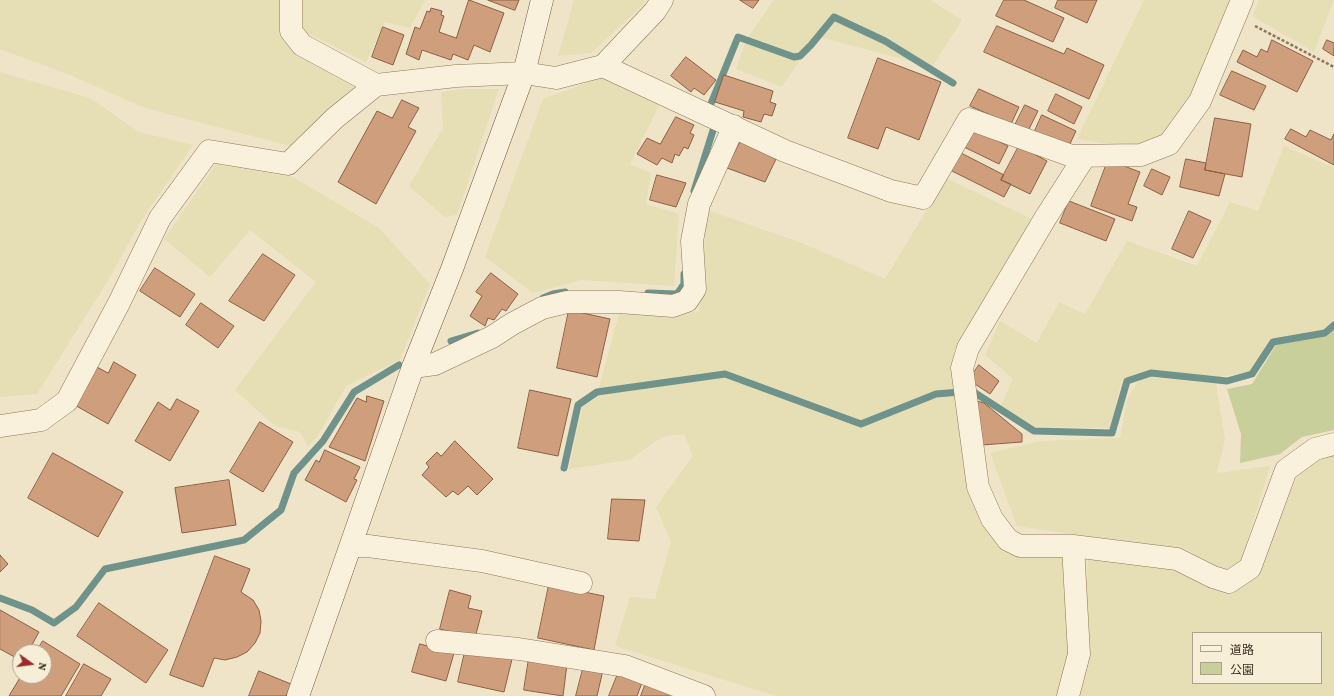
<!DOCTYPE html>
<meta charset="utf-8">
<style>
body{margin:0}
#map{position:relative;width:1334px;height:696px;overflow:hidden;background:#f0e4c8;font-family:"Crimson Pro","Noto Sans JP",serif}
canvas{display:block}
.legend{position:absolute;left:1192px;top:632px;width:130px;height:52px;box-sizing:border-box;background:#f7eed8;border:1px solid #ada18e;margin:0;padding:5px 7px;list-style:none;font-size:12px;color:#3d2e20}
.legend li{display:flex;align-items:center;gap:8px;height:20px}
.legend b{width:20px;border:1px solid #ada18e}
.north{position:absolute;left:12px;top:644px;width:40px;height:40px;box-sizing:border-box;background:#f7eed8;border:1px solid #ada18e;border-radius:50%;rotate:104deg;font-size:11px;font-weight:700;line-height:16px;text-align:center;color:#3d2e20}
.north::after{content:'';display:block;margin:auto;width:14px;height:18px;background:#9e2a2b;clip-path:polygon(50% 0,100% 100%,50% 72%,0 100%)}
</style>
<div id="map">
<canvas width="1334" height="696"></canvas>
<ul class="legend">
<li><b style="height:5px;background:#faf1dc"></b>道路</li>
<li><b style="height:11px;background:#c9cf9b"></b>公園</li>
</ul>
<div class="north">N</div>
</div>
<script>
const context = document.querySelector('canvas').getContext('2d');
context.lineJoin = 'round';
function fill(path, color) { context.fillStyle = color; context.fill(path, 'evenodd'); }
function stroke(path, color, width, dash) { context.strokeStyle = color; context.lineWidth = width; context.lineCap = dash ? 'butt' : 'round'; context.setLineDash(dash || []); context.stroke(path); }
const farmland = new Path2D(`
 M 0,0 L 287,0 L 285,35 L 357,84 L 298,148 L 145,108 L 70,75 L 0,49 Z
 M 298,0 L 425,0 L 410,28 L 385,22 L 366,62 L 299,29 Z
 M 574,0 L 646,0 L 643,5 L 591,53 L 558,56 Z
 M 774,0 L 930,0 L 962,20 L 932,67 L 816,36 L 782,87 L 736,69 L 746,40 Z
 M 1144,0 L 1235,0 L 1201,83 L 1169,135 L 1140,150 L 1077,139 Z
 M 1259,0 L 1334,0 L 1314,52 L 1252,16 Z
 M 0,72 L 90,98 L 139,132 L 193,145 L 139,224 L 112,274 L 37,394 L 0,397 Z
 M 605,76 L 661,102 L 630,164 L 651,173 L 646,204 L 679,214 L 674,286 L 582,280 L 533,293 L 485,257 L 543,99 Z
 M 461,89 L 499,89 L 457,215 L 445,217 L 409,186 L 443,128 L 441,92 Z
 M 1284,146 L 1334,168 L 1334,319 L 1322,332 L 1271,339 L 1251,371 L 1219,377 L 1151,371 L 1122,380 L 1110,428 L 1034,427 L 1001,405 L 1013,379 L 985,355 L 1000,321 L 1037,343 L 1059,302 L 1085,314 L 1127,241 L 1197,266 L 1230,202 L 1258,211 Z
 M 216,164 L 293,177 L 379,228 L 430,284 L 400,360 L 346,386 L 318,436 L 308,447 L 300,432 L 275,426 L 235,390 L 316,282 L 250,230 L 210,277 L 164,239 Z
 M 946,178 L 1034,220 L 954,351 L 969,486 L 1000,540 L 1064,554 L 1070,653 L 1061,696 L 776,696 L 615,646 L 630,597 L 655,599 L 671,542 L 656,507 L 693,456 L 684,434 L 662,437 L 629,460 L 569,469 L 582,407 L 598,397 L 599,387 L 620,310 L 699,312 L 707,210 L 802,243 L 885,279 Z
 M 1142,376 L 1216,384 L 1225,439 L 1217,473 L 1270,466 L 1241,561 L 1228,572 L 1185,549 L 1082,536 L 1017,526 L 990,453 L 1041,441 L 1120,438 L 1127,399 Z
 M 1334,455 L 1334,696 L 1078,696 L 1085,603 L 1088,555 L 1177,566 L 1231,592 L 1275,529 L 1298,475 L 1323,457 ZM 1193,633 L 1321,633 L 1321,683 L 1193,683 Z`);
const green = new Path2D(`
 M 1334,330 L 1334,430 L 1302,437 L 1280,454 L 1240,463 L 1241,434 L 1227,389 L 1252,384 L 1276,345 L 1327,336 Z`);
const stream = new Path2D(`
 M 708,111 L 738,37 L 794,57 L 800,56 L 811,45 L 834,17 L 885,41 L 953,83
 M 694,191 L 715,124 L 713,124
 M 648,293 L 677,294 L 684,284 L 684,274
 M 543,298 L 553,294 L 565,292
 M 451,341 L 478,333
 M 564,468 L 578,405 L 597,392 L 725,374 L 861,424 L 936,394 L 972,391 L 1034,431 L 1112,433 L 1127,381 L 1151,373 L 1227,381 L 1252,374 L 1273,342 L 1325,333 L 1334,325
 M 0,598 L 32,610 L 54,623 L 76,607 L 105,569 L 244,540 L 281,510 L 294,473 L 323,441 L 354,392 L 399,365`);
const building = new Path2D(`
 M 469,0 L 504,13 L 490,52 L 474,45 L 468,60 L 453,54 L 451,60 L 422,50 L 419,60 L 406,54 L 415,27 L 420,29 L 427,11 L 430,12 L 431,8 L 442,11 L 441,15 L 444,16 L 439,32 L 456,38 Z
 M 488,0 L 519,0 L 515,10 Z
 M 740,0 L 759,0 L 753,8 Z
 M 1004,0 L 1024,0 L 1064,18 L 1053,42 L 996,16 Z
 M 1058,0 L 1097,0 L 1087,23 L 1055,8 Z
 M 997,26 L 1064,54 L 1067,48 L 1104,65 L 1089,99 L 984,52 Z
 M 383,27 L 404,35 L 393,65 L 372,57 Z
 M 1272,40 L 1313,61 L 1297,92 L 1237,62 L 1243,50 L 1257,57 L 1261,49 L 1267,52 Z
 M 1327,40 L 1334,43 L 1334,56 L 1323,49 Z
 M 686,57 L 716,80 L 704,95 L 694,88 L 691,92 L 671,76 Z
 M 878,58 L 941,82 L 919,140 L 886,127 L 878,149 L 848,138 Z
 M 1232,71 L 1266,86 L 1254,110 L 1220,95 Z
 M 724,75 L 773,91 L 770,102 L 776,104 L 772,116 L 764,114 L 761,122 L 743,117 L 744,111 L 715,102 Z
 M 979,89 L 1019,107 L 1011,124 L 970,106 Z
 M 1056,94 L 1082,107 L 1074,124 L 1048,111 Z
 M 402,100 L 419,108 L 408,127 L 416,131 L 376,204 L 338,182 L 377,111 L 392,118 Z
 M 1025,105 L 1038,111 L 1028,131 L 1015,125 Z
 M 1042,115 L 1076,131 L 1068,148 L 1034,133 Z
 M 676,117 L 694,125 L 690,133 L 694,135 L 688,149 L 684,147 L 679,156 L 675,154 L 672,163 L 662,158 L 657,165 L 637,154 L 647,138 L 660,144 Z
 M 1215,118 L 1251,124 L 1242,177 L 1205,170 Z
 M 973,129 L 1008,146 L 999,164 L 964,147 Z
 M 1291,129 L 1306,137 L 1310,130 L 1331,140 L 1334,134 L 1334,165 L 1285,139 Z
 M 741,141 L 776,159 L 765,182 L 727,168 Z
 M 1019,146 L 1047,161 L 1030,194 L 1001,180 Z
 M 961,153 L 1004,175 L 1001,180 L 1011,184 L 1004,197 L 952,171 Z
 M 1186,159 L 1206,163 L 1205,170 L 1225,174 L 1219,196 L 1180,187 Z
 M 1108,160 L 1140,172 L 1128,204 L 1137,207 L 1132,221 L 1091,206 Z
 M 1152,169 L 1170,177 L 1162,195 L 1144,186 Z
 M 657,175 L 686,183 L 676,207 L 650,200 Z
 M 1069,201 L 1115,219 L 1106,241 L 1060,223 Z
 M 1189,211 L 1211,221 L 1193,258 L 1172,249 Z
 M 263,254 L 295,275 L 264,321 L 229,301 Z
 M 155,268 L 195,294 L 180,317 L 140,291 Z
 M 491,273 L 518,294 L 506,311 L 502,309 L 494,320 L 488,318 L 485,326 L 470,316 L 482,296 L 476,292 Z
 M 201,303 L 234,326 L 218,348 L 186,325 Z
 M 569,310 L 610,319 L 597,377 L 557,368 Z
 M 114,362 L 136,375 L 108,424 L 73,404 L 95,366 L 108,373 Z
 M 979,365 L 999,381 L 990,394 L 969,380 Z
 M 530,390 L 571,399 L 558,456 L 518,448 Z
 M 367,396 L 384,401 L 365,461 L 329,447 L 357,398 L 366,402 Z
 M 177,399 L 199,411 L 170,461 L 135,441 L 158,402 L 170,410 Z
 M 977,401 L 984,403 L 1022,434 L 1022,442 L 982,445 Z
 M 260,422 L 293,442 L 263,492 L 230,472 Z
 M 455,441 L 493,479 L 477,495 L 468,486 L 458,495 L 453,491 L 446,497 L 422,475 L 429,467 L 426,463 L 437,452 L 441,456 Z
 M 325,450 L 360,467 L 354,479 L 357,480 L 346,502 L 305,480 L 316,460 L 319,462 Z
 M 53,453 L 123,492 L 98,537 L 28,498 Z
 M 229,480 L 236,525 L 182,533 L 175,488 Z
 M 612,499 L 645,500 L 639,541 L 608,539 Z
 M 0,555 L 8,564 L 0,572 Z
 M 215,556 L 250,569 L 241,592 L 253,600 L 259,610 L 261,621 L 260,633 L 255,643 L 247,652 L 237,657 L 225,660 L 214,658 L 203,687 L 170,675 Z
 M 549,585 L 604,596 L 594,650 L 538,638 Z
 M 450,590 L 471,596 L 468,608 L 482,611 L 475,638 L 440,629 Z
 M 99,603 L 168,650 L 146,683 L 77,636 Z
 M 0,610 L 39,632 L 28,652 L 20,652 L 20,660 L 0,649 Z
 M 43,641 L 80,664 L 61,696 L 9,696 L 21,676 L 44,676 L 44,652 L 36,652 Z
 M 420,644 L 454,653 L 446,681 L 412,672 Z
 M 465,652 L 513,655 L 504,692 L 458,682 Z
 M 529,658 L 567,664 L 563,696 L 524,690 Z
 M 84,664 L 111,679 L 101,696 L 66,696 Z
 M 584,665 L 603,670 L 597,696 L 576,696 Z
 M 259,671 L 291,684 L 286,696 L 249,696 Z
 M 619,671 L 643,680 L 637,696 L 609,696 Z
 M 647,680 L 672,690 L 669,696 L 641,696 Z`);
const path = new Path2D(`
 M 1255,26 L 1334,67`);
const street = new Path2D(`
 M 291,0 L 291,31 L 302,45 L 376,85
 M 603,66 L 785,151 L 891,191 L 923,198 L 969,119 L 1072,156 L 1141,155 L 1169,144 L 1200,101 L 1242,0
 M 1085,156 L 1046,217 L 968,348 L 962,368 L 978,487 L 992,519 L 1008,540 L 1020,546 L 1073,546 L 1177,559 L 1213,577 L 1229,582 L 1250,568 L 1286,470 L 1315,449 L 1334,444
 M 413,367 L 435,364 L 492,337 L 512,324 L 542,308 L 567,302 L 619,302 L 673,306 L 687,301 L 695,289 L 692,241 L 699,204 L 734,126
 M 0,426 L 41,420 L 67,401 L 119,303 L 160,218 L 209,151 L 288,164 L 335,118 L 376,85 L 456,76 L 524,73 L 556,78 L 603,66 L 655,11 L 662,0
 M 351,546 L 368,546 L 482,561 L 581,583
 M 437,641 L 519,649 L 625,666 L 704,696
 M 1068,696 L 1079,654 L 1073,546`);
const secondary = new Path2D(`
 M 298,696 L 413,367 L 452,269 L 524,73 L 542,0`);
fill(farmland, '#e6deb5');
fill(green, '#c9cf9b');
stroke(stream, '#6f938a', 7);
fill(building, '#cf9f7d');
stroke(building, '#8d5f41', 1);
stroke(street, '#8d765c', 23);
stroke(secondary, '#6f573f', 23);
stroke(path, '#8d765c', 2.5, [3, 2]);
stroke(street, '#faf1dc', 22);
stroke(secondary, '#faf1dc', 22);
</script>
